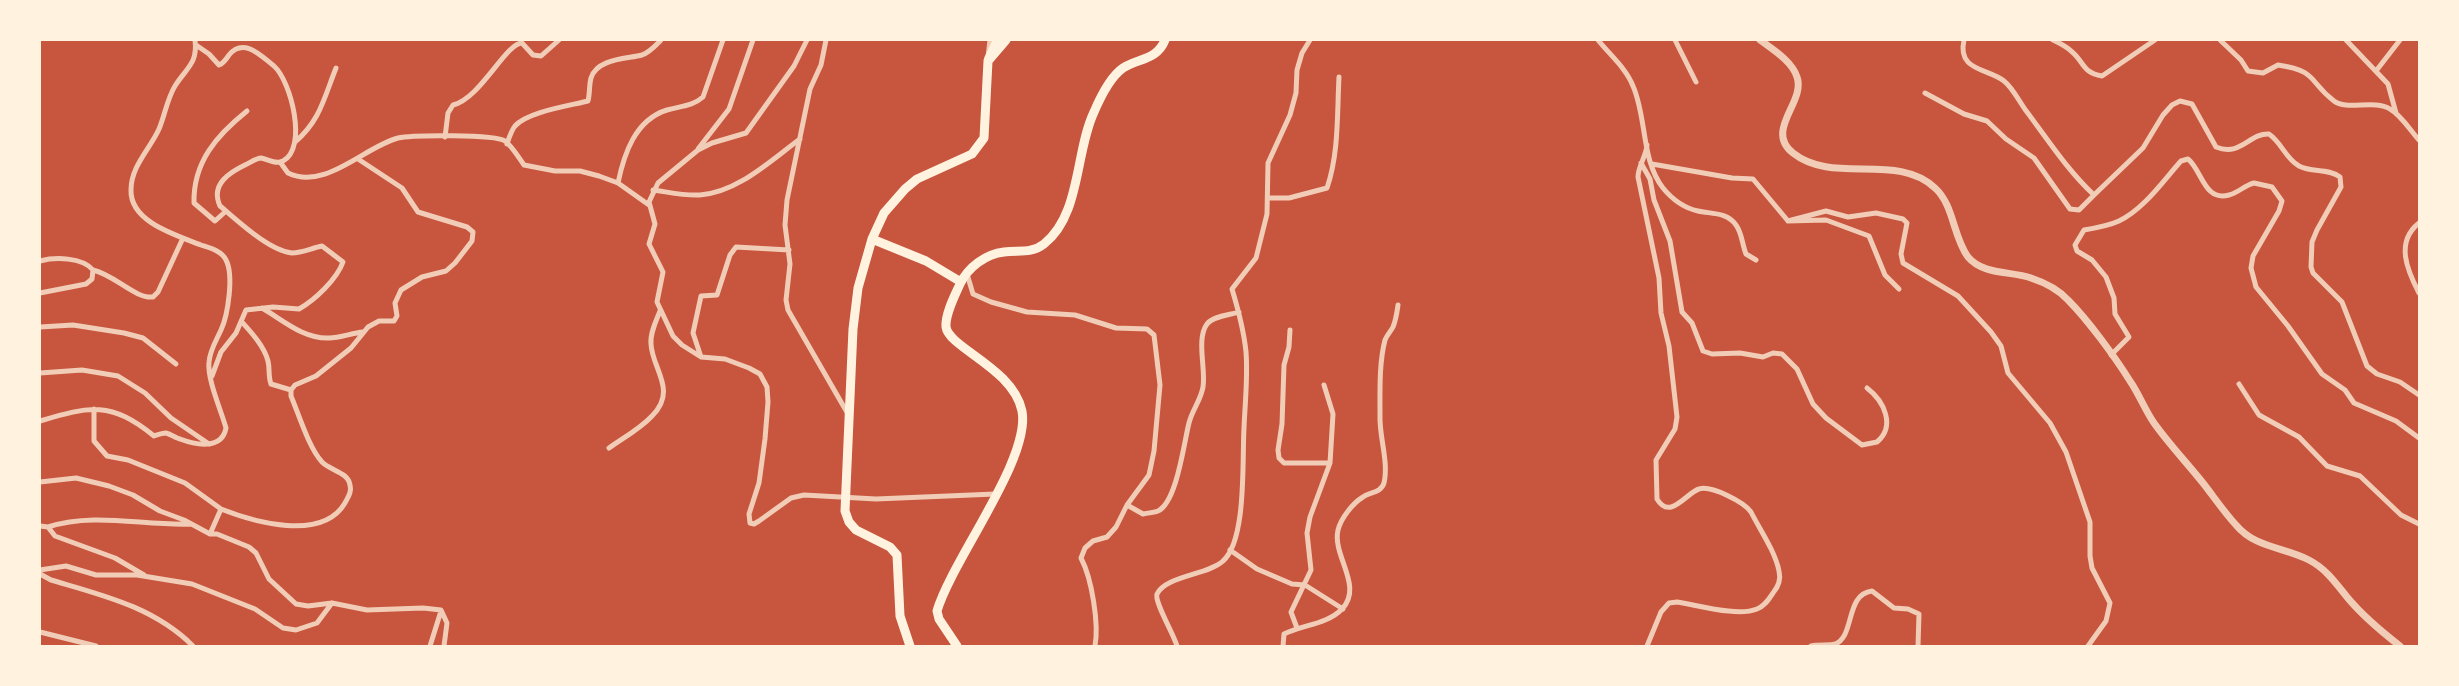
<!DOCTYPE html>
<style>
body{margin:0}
#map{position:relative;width:2459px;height:686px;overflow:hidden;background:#c8553d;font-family:Raleway,sans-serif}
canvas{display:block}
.frame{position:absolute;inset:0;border:41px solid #fff3e0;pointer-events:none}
</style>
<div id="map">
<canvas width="2459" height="686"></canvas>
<div class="frame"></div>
</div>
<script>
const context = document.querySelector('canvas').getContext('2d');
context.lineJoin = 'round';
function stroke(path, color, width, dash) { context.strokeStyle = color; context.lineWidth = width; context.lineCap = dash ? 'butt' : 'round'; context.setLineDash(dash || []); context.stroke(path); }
const minor = new Path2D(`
 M 807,40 L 794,66 L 746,133 L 712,143 L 698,150 L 658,183 L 649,202 L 655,224 L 649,244 L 663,272 L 657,302 L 673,336 L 682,345 L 701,357 L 725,359 L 749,368 L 760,374 L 767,387 L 768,402 L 765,439 L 759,483 L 749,514 L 750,523 L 754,524 L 759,521 L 791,498 L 804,495 L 876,499 L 995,494
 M 826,40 L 821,65 L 810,89 L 787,200 L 785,225 L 790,264 L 786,300 L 788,310 L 848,414
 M 1598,40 C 1610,55 1626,68 1633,86 C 1647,118 1641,160 1663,188 C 1672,199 1684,208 1698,211 C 1711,214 1727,212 1736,225 C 1742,233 1742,244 1746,254 L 1756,260
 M 1675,40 L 1696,82
 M 1964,40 C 1957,71 1987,68 2004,81 C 2013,88 2020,103 2027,112 C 2048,140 2068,171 2094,195 L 2143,148 L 2163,115 L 2172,105 L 2180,101 L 2192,104 L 2216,147 C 2241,157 2249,133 2269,134 C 2282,143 2285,158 2299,166 C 2312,173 2328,168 2340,177 L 2341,187 L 2317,230 L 2312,242 L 2311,267 L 2313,273 L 2342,302 L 2367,366 L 2377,374 L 2400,382 L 2419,395
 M 2053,40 C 2059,43 2066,46 2071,51 C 2084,61 2082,73 2102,76 L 2155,40
 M 2220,40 L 2241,60 L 2248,71 L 2263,73 L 2278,65 C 2318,71 2308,81 2334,101 C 2347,111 2374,99 2390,109 C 2401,115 2410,130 2419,140
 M 2346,40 L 2388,84 L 2396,113
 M 196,45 L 209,54 L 219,65 C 224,63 226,59 229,55 C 244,37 261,56 274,66 C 291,81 308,148 283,161 C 276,165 268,159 261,158 C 257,158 251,162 247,164 C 230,172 210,184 220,206 C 237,220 269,251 292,253 C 302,253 312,248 322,246 L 343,262 C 337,279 315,300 299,309 L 273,307 L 246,310 L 236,333 L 221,352 L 212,376
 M 988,57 L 990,40
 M 2376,71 L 2400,40
 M 1925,93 L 1964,114 L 1987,121 L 2006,139 L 2034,158 L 2070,209 L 2079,210 L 2094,195
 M 445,137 L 448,113 L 453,105 C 480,99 506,43 522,43 L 533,55 L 541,56 L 559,40
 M 295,142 C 320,121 324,98 336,68
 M 507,144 C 509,138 511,131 515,126 C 527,112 568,106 588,101 C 590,93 589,85 591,78 C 597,58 628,59 642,55 C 650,52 656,45 661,40
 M 1647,145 C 1646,157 1638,166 1638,177 L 1659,278 L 1661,313 L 1669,346 L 1677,417 L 1675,429 L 1656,460 L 1657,499 C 1670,521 1686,493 1699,489 C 1711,485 1744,502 1751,512 C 1760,530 1775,551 1779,571 C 1781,579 1778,587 1773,593 C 1769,599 1765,606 1757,609 C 1737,617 1698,605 1677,602 L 1669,603 L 1661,612 L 1647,646
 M 698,149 L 729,109 L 753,40
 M 280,162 L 288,173 C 325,191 364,147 398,138 C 411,135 495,134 505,141 C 512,146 519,158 524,165 L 555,171 L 580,171 L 599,176 L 618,183 L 649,205
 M 1641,163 L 1650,179 L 1654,200 L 1670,241 L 1682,312 L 1692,323 L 1703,351 L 1712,354 L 1740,353 L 1763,357 L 1773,353 L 1782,354 L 1797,369 L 1813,404 L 1826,418 L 1862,445 L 1877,442 C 1896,426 1884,401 1867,388
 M 1652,164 L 1732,178 L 1753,179 L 1788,221 L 1826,220 L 1869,236 L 1885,275 L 1899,289
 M 618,183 C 624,154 635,120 667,110 C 681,106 693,106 703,97 L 723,40
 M 653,190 C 668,192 684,196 700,195 C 738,192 770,161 800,139
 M 1268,198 L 1289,198 L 1327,188 C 1339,153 1337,114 1339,77
 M 226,211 L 215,221 L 194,203 C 193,162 217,135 247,111
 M 1788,221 L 1826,211 L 1848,217 L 1876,213 L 1903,219 L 1907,223 L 1901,254 L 1903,263 L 1958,296 L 1991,332 L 2001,346 L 2008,373 L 2050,423 L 2066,452 L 2090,522 L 2090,556 L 2092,568 L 2110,603 L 2106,621 L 2088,646
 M 2419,223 C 2395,242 2407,270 2419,293
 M 40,261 C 55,257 82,257 93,270 L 92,279 L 86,284 L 40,293
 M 93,270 C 115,275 135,299 153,297 L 158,292 L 183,238
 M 967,274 L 973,294 L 991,302 L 1027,312 L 1075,315 L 1116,328 L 1147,329 L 1154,335 L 1160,385 L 1154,451 L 1149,475 L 1127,505 L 1116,527 L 1107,537 L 1093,541 L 1085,548 L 1081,558 C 1092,579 1099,624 1095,646
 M 262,308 C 283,320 303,339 329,338 C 340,338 352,333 363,332
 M 241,321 C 251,332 264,346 268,361 C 270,369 268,376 271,384 L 291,390
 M 40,327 L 73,325 L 124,333 L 143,338 L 176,364
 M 1290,330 L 1289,347 L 1284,365 L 1282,424 L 1278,450 L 1279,458 L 1284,463 L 1330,463
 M 2111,355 L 2129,337 L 2115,314 L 2114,298 L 2106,277 L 2092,260 L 2077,251 L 2075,245 L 2084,230 C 2096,228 2108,226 2119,221 C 2144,209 2163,181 2181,161 L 2188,159 C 2202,170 2204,202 2229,195 C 2238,193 2245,185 2254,183 L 2272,187 L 2282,201 L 2279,211 L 2253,256 L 2251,268 L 2256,287 L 2288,326 L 2322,374 L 2345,390 L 2354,403 L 2396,421 L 2419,438
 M 701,357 L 693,333 L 701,296 L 717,295 L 730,255 L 736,247 L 789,250
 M 40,373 L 82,370 L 118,376 L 145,393 L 171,418 L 209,444
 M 2239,384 L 2259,415 L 2299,437 L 2327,466 L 2360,476 L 2401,515 L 2419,524
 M 94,409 L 94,441 L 107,456 L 128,460 L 185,483 L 221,509
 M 40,421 C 90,406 111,401 154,436 C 157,435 162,433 166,433 C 170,434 176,438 180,439 C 196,445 222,450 226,428 C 221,410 207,379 209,362 C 210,350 216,341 221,330 C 228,315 234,275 226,260 C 222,251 210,248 201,245 C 176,235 130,222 131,190 C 131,166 150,149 159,129 C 165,115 167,99 175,86 C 186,68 198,64 195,40
 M 609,448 C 623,438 640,429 652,416 C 678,390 652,369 651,344 C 650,333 656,321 660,311
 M 40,482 L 76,478 L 109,486 L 133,495 L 160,511 L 184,520 L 210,534 L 217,534 L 249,547 L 256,553 L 269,579 L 296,604 L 308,606 L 332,603 L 367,610 L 423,608 L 441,610 L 447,623 L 444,646
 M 1127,505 L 1143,514 C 1147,513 1153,513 1158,511 C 1177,502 1184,442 1189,423 C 1192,410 1201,400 1203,387 C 1206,369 1196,339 1207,324 C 1213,316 1230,315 1239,312
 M 40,526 L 48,527 L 55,536 L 115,558 L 144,575
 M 48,527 C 95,512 143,526 191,524
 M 210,534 L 221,509 C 254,522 322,542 345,503 C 348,497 352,492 350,485 C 348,472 331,471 322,462 C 309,448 299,415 291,396 L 291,390 L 295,385 L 316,376 L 351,348 L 368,327 L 379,321 L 394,321 L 397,316 L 395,303 L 401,290 L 422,277 L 446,271 L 455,263 L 472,241 L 473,232 L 467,227 L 418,212 L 402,188 L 358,159
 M 1230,550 L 1257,569 L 1292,584 L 1305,585 L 1343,609
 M 40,570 L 66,566 L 96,575 L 137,575 L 192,584 L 255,609 L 283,628 L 296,630 L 317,623 L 332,603
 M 40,574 L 51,580 C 102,595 154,607 193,646
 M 1297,628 L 1291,612 L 1311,570 L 1307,533 L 1310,517 L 1330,463 L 1333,414 L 1324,385
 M 40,632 L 96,646
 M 430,646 L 441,611
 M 1177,646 C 1174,635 1154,601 1157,594 C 1165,576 1208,575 1223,561 C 1247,540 1242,459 1244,428 C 1245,403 1248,377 1246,352 C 1244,331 1238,309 1232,289 L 1256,258 L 1267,214 L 1268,163 L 1290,115 L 1296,93 L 1297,70 L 1302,53 L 1310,40
 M 1283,646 L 1284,634 C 1302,625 1328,624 1342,609 C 1364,586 1332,556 1338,530 C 1341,518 1353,503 1363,497 C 1370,492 1381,493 1384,483 C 1389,462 1379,437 1380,415 C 1380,391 1379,363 1385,340 C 1387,335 1391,331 1393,327 C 1396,320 1397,312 1398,305
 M 1811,646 C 1819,644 1828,646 1835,644 C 1855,637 1845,594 1872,591 L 1894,608 L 1908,609 L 1919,614 L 1918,646`);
const tertiary = new Path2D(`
 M 1760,40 C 1772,49 1792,61 1797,77 C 1806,102 1764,130 1793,153 C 1833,185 1897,152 1935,188 C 1954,205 1953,237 1968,257 C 1983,275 2011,271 2031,278 C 2046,283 2058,289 2068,300 C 2088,320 2115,357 2130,381 C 2139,394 2145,410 2154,423 C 2169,444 2187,463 2203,483 C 2214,497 2224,512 2236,525 C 2255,548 2284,547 2309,560 C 2326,569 2335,582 2347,597 C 2361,614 2382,632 2400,646`);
const secondary = new Path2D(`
 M 988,59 L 997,40`);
const primary = new Path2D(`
 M 872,239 L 926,261 L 961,282
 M 910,646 L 900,616 L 897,555 L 890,547 L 856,530 L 849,522 L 845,511 L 853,329 L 858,288 L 872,239 L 884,213 L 905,189 L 917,179 L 972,154 L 984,138 L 988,61 L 1006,40
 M 957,646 L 939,619 L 937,611 C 952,560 1031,459 1022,411 C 1013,368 949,348 946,327 C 945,314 955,295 960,284 C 968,267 986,254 1004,252 C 1019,250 1031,254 1044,244 C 1081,215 1075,152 1094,112 C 1100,98 1110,77 1123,68 C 1139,58 1157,60 1165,40`);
stroke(minor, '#f1ccb7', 5);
stroke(tertiary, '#f1ccb7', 7);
stroke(secondary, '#fff3e0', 8);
stroke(primary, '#fff3e0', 9);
</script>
